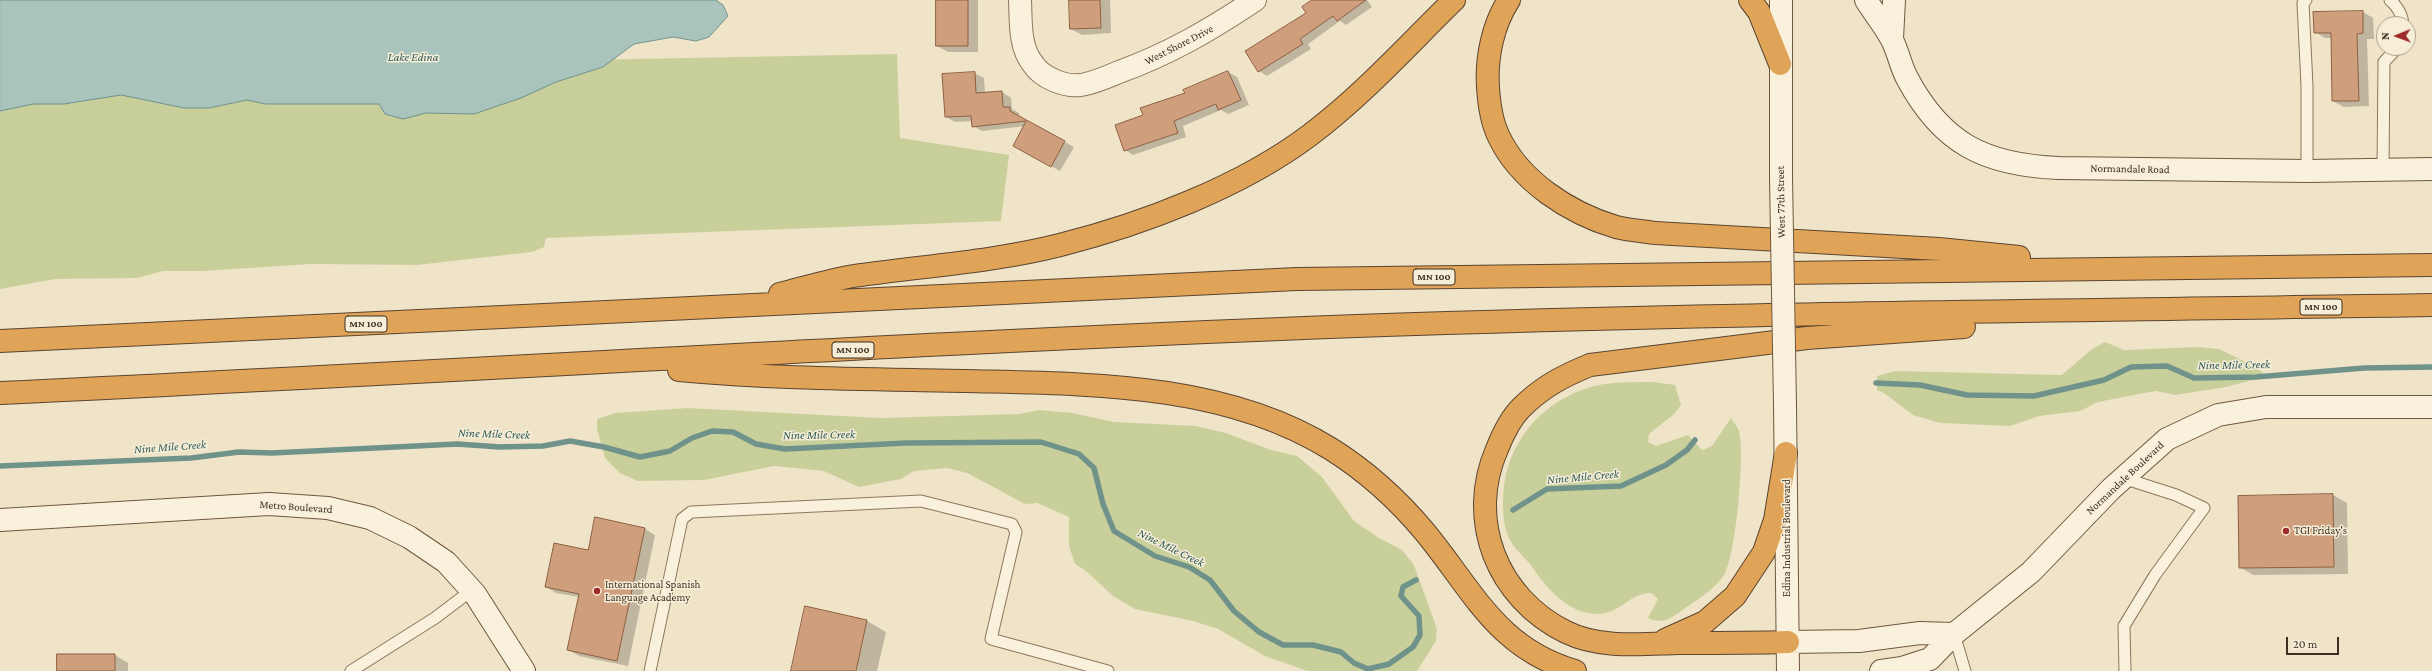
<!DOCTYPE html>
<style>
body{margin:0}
#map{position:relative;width:2432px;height:671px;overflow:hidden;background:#f0e4c8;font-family:"Crimson Pro",serif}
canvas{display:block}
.north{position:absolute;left:2376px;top:16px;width:40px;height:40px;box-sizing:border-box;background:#f7eed8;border:1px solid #ada18e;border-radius:50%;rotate:269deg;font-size:11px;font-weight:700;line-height:16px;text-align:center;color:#3d2e20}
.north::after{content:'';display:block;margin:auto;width:14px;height:18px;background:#9e2a2b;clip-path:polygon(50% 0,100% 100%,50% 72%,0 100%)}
.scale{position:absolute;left:2286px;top:637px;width:53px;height:18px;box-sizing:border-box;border:2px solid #3d2e20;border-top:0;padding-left:5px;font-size:12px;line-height:14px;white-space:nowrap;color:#3d2e20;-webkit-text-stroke:3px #f7eed8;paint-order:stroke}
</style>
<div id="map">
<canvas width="2432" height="671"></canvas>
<div class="north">N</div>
<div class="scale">20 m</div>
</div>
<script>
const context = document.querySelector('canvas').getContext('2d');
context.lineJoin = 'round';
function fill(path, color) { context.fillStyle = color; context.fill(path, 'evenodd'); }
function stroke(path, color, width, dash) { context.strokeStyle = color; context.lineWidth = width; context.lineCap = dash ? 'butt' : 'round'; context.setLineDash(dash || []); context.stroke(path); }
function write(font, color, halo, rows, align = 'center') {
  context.font = font + ' "Crimson Pro",serif'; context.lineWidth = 3; context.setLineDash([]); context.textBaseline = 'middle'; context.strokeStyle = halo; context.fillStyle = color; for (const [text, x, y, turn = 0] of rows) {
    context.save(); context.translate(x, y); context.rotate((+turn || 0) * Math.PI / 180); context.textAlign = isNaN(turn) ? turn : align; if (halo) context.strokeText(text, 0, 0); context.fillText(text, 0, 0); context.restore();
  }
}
const green = new Path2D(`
 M 897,54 L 900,138 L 1009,155 L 1001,221 L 546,238 L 544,247 L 532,252 L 417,265 L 311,264 L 203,271 L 163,271 L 137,278 L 55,279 L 0,289 L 0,71 Z
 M 2105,342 L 2124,350 L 2198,347 L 2219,349 L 2252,365 L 2268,376 L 2226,387 L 2175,395 L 2156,391 L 2134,395 L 2098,402 L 2080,411 L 2039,416 L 2010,426 L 1940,423 L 1913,415 L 1884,393 L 1877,390 L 1877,376 L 1895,371 L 2062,375 L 2092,349 Z
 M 1653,382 L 1675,385 L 1681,405 L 1673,415 L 1649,434 L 1648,442 L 1656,446 L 1688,435 L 1702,450 L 1712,446 L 1731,418 C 1733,422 1738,427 1739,431 C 1745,454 1736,553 1725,573 C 1716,589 1698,599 1684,609 C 1672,618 1662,625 1648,618 L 1658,599 L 1651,593 C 1627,593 1619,619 1588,613 C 1565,609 1545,586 1533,568 C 1526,558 1515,550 1510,540 C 1502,525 1502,503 1504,487 C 1510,434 1552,393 1604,384 C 1620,382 1637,382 1653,382 Z
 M 687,408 L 881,418 L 1020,414 L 1039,410 L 1073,413 L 1114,422 L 1196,426 L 1226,433 L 1271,450 L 1297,456 L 1322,477 L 1354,521 L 1379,538 L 1402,550 L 1414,565 L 1437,629 L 1436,641 L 1417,671 L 1307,671 L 1265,656 L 1218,629 L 1193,621 L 1135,609 L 1113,596 L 1086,571 L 1075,564 L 1069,546 L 1069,517 L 1037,503 L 1025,504 L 967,473 L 947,468 L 914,471 L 901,479 L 859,487 L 824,471 L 774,466 L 704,480 L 638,481 L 620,473 L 605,458 L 597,429 L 597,419 L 616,413 Z`);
const water = new Path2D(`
 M 0,0 L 716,0 L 723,5 L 728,16 L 709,37 L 696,41 L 673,37 L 634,44 L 603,67 L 556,82 L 521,98 L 474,114 L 426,113 L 403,119 L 385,114 L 379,104 L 266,104 L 247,100 L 209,108 L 184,108 L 121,95 L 64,104 L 33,104 L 0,111 Z`);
const shadow = new Path2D(`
 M 937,0 L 978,0 L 978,52 L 948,52 L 937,46 Z
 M 1070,0 L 1110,0 L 1111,33 L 1082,35 L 1071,29 Z
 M 1314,0 L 1367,0 L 1372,7 L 1346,25 L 1340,21 L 1308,44 L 1311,49 L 1267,76 L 1259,71 L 1307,13 Z
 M 2363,12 L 2373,18 L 2374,39 L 2367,39 L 2369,106 L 2344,107 L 2333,101 L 2332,38 L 2325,38 L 2315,32 Z
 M 1228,72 L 1237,77 L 1249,105 L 1228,114 L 1221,110 L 1183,126 L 1186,137 L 1133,155 L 1125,150 L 1144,116 Z
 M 974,73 L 984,78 L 985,93 L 1002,92 L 1011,98 L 1012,109 L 1019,113 L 1019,117 L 1074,147 L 1060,171 L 1014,146 L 1025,126 L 982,131 L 973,126 L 973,121 L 955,122 L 946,117 Z
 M 2333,495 L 2347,503 L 2348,574 L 2253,575 L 2240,567 Z
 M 645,529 L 655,535 L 628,666 L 579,656 L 569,650 L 580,597 L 556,593 L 546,587 Z
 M 806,608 L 867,621 L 886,632 L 877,671 L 792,671 Z
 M 115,655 L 128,663 L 128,671 L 58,671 Z`);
const stream = new Path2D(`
 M 1876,383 L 1920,385 L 1967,395 L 2034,396 L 2104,380 L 2131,367 L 2167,366 L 2194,378 L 2256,377 L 2364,368 L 2432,367
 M 0,466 L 191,458 L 239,452 L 272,453 L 457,444 L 500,447 L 543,446 L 570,441 L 604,447 L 640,457 L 670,451 L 692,438 L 712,431 L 733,432 L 756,444 L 785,449 L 906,443 L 1041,442 L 1079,454 L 1094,468 L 1103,504 L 1114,531 L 1155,556 L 1189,567 L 1210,580 L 1234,611 L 1259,632 L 1283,645 L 1313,645 L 1341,652 L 1354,663 L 1368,669 L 1389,664 L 1413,647 L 1420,635 L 1419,616 L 1401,596 L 1403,587 L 1416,580
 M 1513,510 L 1547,489 L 1621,486 L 1666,465 L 1687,450 L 1695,440`);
const building = new Path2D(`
 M 936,0 L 968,0 L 968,46 L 936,46 Z
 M 1069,0 L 1100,0 L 1101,28 L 1070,29 Z
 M 1312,0 L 1366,0 L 1337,21 L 1333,16 L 1300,39 L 1303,44 L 1258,72 L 1245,51 L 1306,13 L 1302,7 Z
 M 2363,11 L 2363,33 L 2357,34 L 2359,101 L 2332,101 L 2331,33 L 2314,33 L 2313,12 Z
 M 1228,71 L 1241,100 L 1218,110 L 1216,104 L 1174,121 L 1178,133 L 1124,151 L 1115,125 L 1143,115 L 1140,108 L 1185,93 L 1183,90 Z
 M 975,72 L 976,93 L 1002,91 L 1003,107 L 1010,107 L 1010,111 L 1065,141 L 1051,167 L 1013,146 L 1026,121 L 972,127 L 971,116 L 945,117 L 942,74 Z
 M 2333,494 L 2334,567 L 2239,568 L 2238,496 Z
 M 595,517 L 645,528 L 617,661 L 567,650 L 579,594 L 545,587 L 554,543 L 588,550 Z
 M 805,606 L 867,620 L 856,671 L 791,671 Z
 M 57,654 L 115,654 L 115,671 L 57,671 Z`);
const lane = new Path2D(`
 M 2306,0 L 2303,3 L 2307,86 L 2307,171
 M 2390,0 C 2397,6 2402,14 2403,24
 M 2383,170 L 2384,62 L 2397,48
 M 2123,478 L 2176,495 L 2204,508 L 2155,575 L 2124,626 L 2125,671
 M 1954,634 L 1965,671
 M 351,671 L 435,618 L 472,590
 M 650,671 L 682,519 L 691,512 L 921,501 L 1012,524 L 1016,532 L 991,639 L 1108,671`);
const street = new Path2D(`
 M 1020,0 C 1021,21 1019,47 1033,64 C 1042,78 1065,87 1081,85 C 1094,83 1107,77 1119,72 C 1169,54 1210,30 1255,0`);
const secondary = new Path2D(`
 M 1866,0 C 1874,13 1884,25 1891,38 C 1898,50 1900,65 1907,78 C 1942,144 1985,165 2059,168 L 2307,171 L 2432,169
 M 1892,39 L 1894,0
 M 1781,178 L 1781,0
 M 1785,405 L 1788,671
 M 0,520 L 269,504 L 328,508 L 370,518 L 409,537 L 446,562 L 475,594 L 524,671
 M 1788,642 L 1859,641 L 1920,633 L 1954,634
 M 1881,671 L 1902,668 L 1930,659 L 1954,634 L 2031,572 L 2111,489 L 2167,439 L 2218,415 L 2266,407 L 2432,407`);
const highway = new Path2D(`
 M 1509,0 C 1493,24 1486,58 1488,87 C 1489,104 1491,121 1499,137 C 1520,181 1569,213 1616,227 C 1628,230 1642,231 1655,233 L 1939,249 L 2019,257
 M 1750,0 L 1759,12 L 1780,64
 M 780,294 C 804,288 829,280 854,276 C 922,266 993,262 1060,245 C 1143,224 1241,187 1310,135 C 1362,96 1407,46 1454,0
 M 0,341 L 1297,279 L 2432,265
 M 679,370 C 774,379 870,379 965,381 C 1088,384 1223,382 1331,449 C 1366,471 1398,500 1424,531 C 1473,590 1496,648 1575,671
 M 0,393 C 452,372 904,343 1356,326 C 1714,313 2073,311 2432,305
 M 1665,640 L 1705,622 L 1735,596 L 1764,552 L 1775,520 L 1786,453
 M 1788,642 C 1751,643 1715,643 1679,643 C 1643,644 1600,649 1566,632 C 1497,598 1466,520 1497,449 C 1503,434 1510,419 1521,408 C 1542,387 1563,376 1590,365 L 1807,338 L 1964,327`);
const secondaryBridge = new Path2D(`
 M 1781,178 L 1785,405`);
const markers = [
 [2286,531,4,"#9e2a2b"],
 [597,591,4,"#9e2a2b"]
];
const shields = [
 [1434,277,42],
 [2321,307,42],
 [366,324,42],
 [853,350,42]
];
const shieldNames = [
 ["MN 100",1434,277],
 ["MN 100",2321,307],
 ["MN 100",366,324],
 ["MN 100",853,350]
];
const streetNames = [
 ["West Shore Drive",1179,45,-27],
 ["Normandale Road",2130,169,1],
 ["West 77th Street",1781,202,-91],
 ["Normandale Boulevard",2125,478,-43],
 ["Metro Boulevard",296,507,4],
 ["Edina Industrial Boulevard",1787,538,-90]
];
const poiNames = [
 ["TGI Friday's",2294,531],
 ["International Spanish",605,585],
 ["Language Academy",605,598]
];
const waterNames = [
 ["Lake Edina",413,57],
 ["Nine Mile Creek",2234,365,-1],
 ["Nine Mile Creek",494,434,2],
 ["Nine Mile Creek",819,435,-1],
 ["Nine Mile Creek",170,447,-4],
 ["Nine Mile Creek",1583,477,-5],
 ["Nine Mile Creek",1171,548,26]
];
fill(green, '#c9cf9b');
fill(water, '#a9c4bc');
stroke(water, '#6f938a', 1);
fill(shadow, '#0003');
stroke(stream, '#6f938a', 5.5);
fill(building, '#cf9f7d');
stroke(building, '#8d5f41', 1);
stroke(lane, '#8d765c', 13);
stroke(street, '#8d765c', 24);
stroke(secondary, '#6f573f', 24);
stroke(highway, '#5b4430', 24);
stroke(lane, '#faf1dc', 11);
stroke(street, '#faf1dc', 22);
stroke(secondary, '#faf1dc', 22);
stroke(highway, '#e0a458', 22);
stroke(secondaryBridge, '#6f573f', 24, []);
stroke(secondaryBridge, '#faf1dc', 22);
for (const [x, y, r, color] of markers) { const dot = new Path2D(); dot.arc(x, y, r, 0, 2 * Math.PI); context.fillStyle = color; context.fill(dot); stroke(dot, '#f7eed8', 1.5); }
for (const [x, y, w] of shields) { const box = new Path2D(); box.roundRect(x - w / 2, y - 8, w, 16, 3); context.fillStyle = '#f7eed8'; context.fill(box); stroke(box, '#3d2e20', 1); }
write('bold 10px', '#3d2e20', null, shieldNames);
write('11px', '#3d2e20', '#f7eed8', streetNames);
write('11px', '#3d2e20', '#f7eed8', poiNames, 'left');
write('italic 12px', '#2f5d5a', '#f7eed8', waterNames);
</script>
